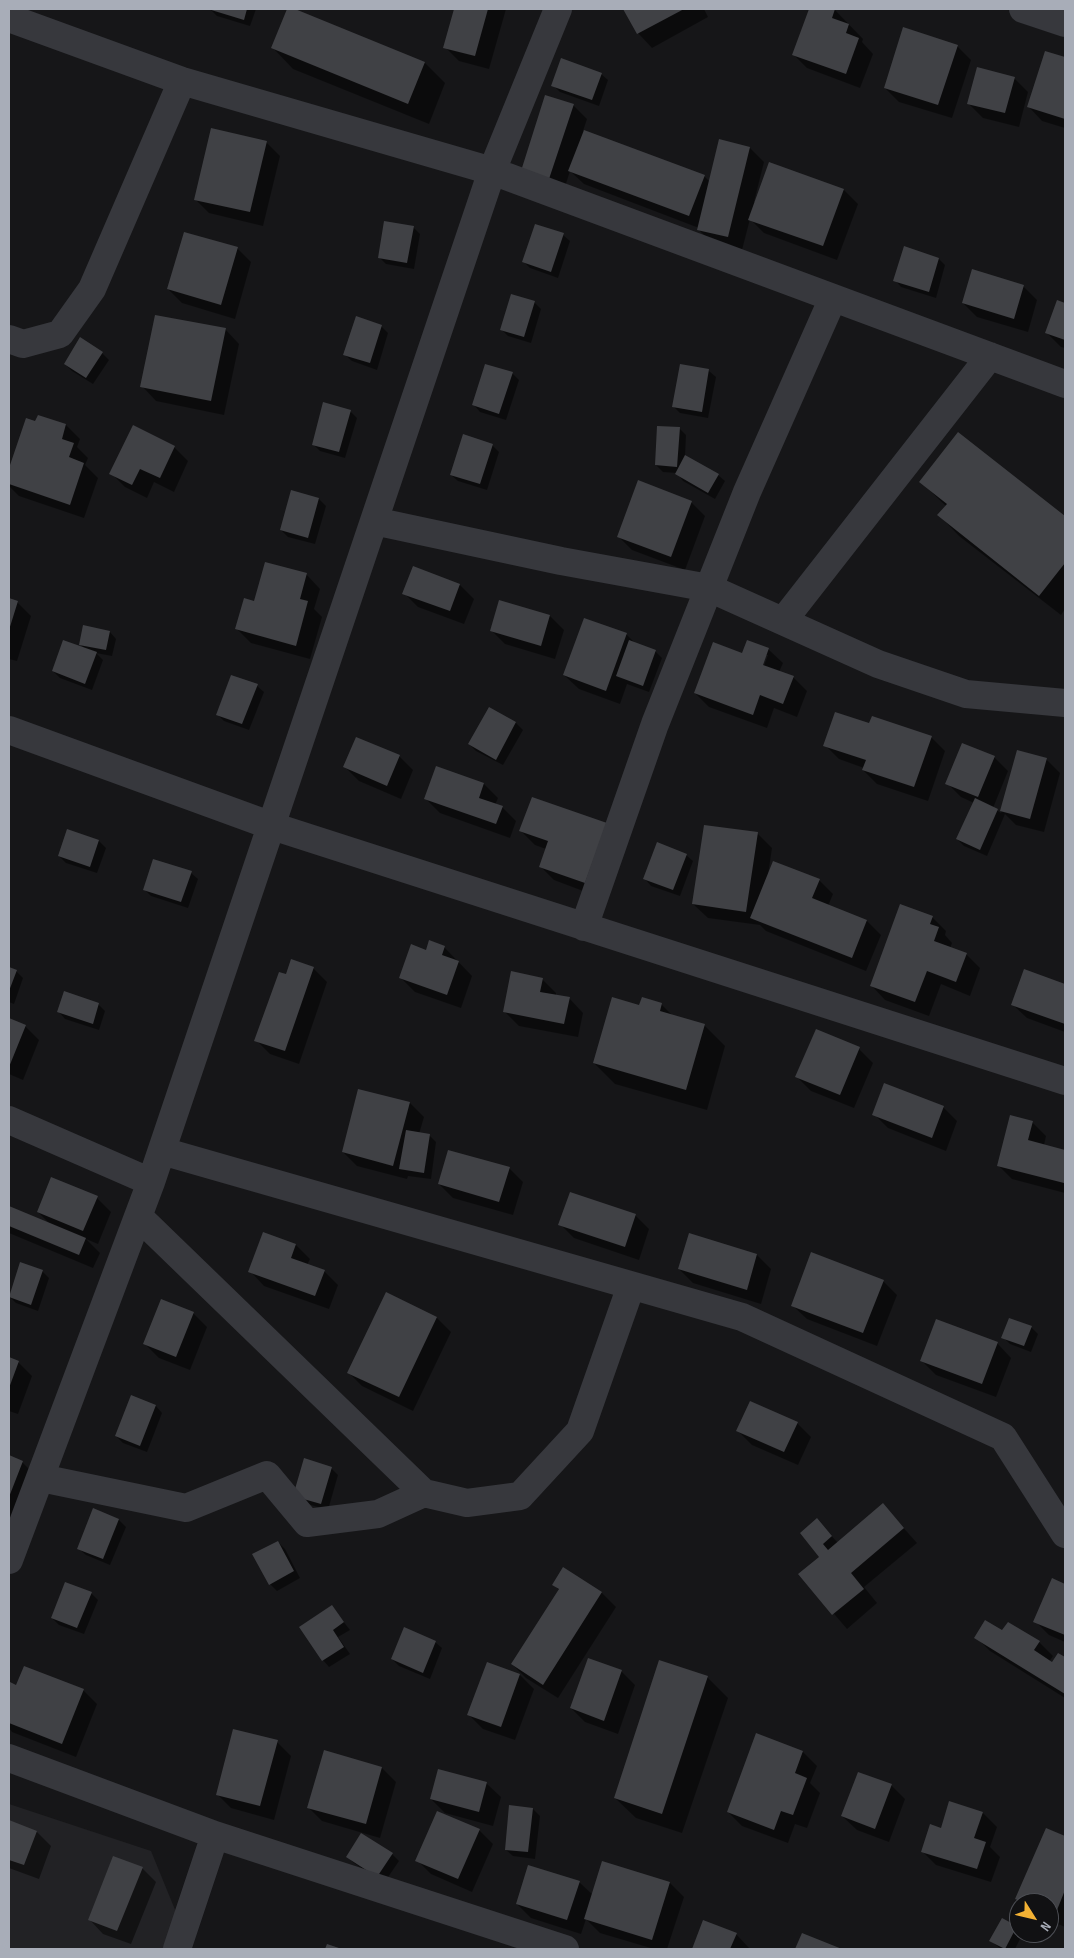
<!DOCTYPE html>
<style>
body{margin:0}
#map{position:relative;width:1074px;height:1958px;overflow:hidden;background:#161618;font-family:"Sofia Sans Condensed",sans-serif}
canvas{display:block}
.frame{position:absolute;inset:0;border:10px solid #a8adb8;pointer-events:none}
.north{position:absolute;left:1009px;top:1893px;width:50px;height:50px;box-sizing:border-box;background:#111113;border:1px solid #4d4f55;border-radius:50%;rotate:126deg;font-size:14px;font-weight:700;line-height:20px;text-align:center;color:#a8adb8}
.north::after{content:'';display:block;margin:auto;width:18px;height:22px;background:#f2b134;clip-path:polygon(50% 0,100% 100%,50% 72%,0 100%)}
</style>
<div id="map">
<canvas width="1074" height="1958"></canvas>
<div class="frame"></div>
<div class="north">N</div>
</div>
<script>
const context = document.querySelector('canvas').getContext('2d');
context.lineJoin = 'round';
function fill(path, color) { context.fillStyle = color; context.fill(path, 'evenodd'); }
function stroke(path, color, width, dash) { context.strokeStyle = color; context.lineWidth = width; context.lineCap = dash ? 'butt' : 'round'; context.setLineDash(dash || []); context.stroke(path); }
const built = new Path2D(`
 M 9,1804 L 151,1851 L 178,1917 L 167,1949 L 9,1949 Z`);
const shadow = new Path2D(`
 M 210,9 L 256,9 L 250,26 L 217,16 Z
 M 289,9 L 425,63 L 445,83 L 429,124 L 293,69 L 273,48 Z
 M 455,9 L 506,9 L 489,69 L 459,61 L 445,47 Z
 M 625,9 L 704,9 L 708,17 L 652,48 L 638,33 Z
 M 810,9 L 834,9 L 863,39 L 862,42 L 873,54 L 860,88 L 807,68 L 793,54 Z
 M 957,46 L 971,60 L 952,118 L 899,102 L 885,88 Z
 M 1046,52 L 1065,58 L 1065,128 L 1042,121 L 1028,106 Z
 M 601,74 L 608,80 L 599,106 L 560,92 L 553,85 Z
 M 1014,78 L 1028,92 L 1019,127 L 983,118 L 968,103 Z
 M 573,105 L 587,119 L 583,131 L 704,176 L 710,182 L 750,148 L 764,162 L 754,202 L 844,190 L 858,204 L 837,260 L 764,233 L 750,219 L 742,250 L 713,244 L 699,230 L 699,228 L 584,184 L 570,171 L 563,193 L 536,184 Z
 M 266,142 L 280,156 L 263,226 L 209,213 L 195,199 Z
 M 413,227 L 420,234 L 414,269 L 386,264 L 379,257 Z
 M 563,235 L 570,241 L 558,278 L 530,268 L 523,261 Z
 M 237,248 L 251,262 L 235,319 L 182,303 L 168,289 Z
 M 939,259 L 945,265 L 936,298 L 901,287 L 895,280 Z
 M 1023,286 L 1037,300 L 1028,332 L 977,317 L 963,303 Z
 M 1058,301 L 1065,304 L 1065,348 L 1061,347 L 1047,333 Z
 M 534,302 L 541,309 L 531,343 L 508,336 L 501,329 Z
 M 381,326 L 388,333 L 377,370 L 352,361 L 345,355 Z
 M 225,329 L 239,344 L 224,415 L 156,401 L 142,386 Z
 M 102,353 L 109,360 L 93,384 L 72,371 L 65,364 Z
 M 709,371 L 716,377 L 708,418 L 680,413 L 673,406 Z
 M 512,373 L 519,380 L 506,420 L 480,412 L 474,405 Z
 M 350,411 L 357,418 L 345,458 L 320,451 L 313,444 Z
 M 38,416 L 66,425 L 80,439 L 77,447 L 88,458 L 85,465 L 98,478 L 84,518 L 19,496 L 9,486 L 9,472 L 27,420 L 36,423 Z
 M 679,428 L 686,435 L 685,456 L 718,475 L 725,481 L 715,499 L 683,481 L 677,473 L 663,472 L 656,465 Z
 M 958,434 L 1065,518 L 1065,609 L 1061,615 L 959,536 L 939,515 L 946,506 L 921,482 Z
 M 492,445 L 499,452 L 487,490 L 458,481 L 451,475 Z
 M 174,447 L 188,461 L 174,492 L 154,482 L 147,498 L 125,487 L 111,473 Z
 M 292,492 L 319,499 L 326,506 L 315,544 L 288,537 L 281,530 Z
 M 691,502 L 705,516 L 685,570 L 632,550 L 618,536 Z
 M 306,574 L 320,589 L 314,609 L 322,617 L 310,659 L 251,643 L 237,629 L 255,603 Z
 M 460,585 L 474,599 L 464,624 L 418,607 L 404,593 Z
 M 9,600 L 17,602 L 31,616 L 17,661 L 9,659 Z
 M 500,601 L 550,616 L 564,630 L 555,659 L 505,644 L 491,630 Z
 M 110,632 L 116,639 L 112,656 L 96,653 L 103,660 L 92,690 L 60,678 L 53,671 L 85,649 L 80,644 Z
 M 626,634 L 636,644 L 655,651 L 662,658 L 649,692 L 627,684 L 620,704 L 579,689 L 564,675 Z
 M 768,649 L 783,663 L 779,672 L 793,677 L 807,691 L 797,717 L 774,708 L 767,728 L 709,707 L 695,693 L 743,654 ZM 765,655 L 768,655 L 762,671 L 760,671 Z
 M 257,686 L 264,692 L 249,730 L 224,721 L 217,714 Z
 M 489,709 L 516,723 L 523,730 L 503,765 L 476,751 L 469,744 Z
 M 870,724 L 931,737 L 945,751 L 928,801 L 877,784 L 863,770 L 864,768 L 839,759 L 825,745 Z
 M 1018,751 L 1046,759 L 1060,773 L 1044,832 L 1016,825 L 1005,814 L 987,856 L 964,846 L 957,839 L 974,803 L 961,797 L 947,783 L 994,757 L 1008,771 L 993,808 L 1001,813 Z
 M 399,756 L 413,770 L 401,799 L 359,781 L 345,767 Z
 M 437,767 L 484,784 L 498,798 L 495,805 L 502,807 L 516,821 L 510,838 L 440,813 L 426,799 Z
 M 533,798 L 599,897 L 554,880 L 540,866 L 546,849 L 535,845 L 521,831 Z
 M 67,831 L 99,841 L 106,848 L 97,873 L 66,863 L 59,856 Z
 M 758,834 L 772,848 L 768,875 L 819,880 L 833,894 L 828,906 L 867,921 L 881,935 L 866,971 L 766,931 L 760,925 L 708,918 L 693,904 Z
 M 686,855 L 693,861 L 680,896 L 651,886 L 645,879 Z
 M 191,873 L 198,879 L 188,908 L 151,896 L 144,889 Z
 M 932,917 L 946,931 L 945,935 L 952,943 L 950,948 L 966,954 L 980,968 L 970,996 L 941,984 L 929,1016 L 885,1000 L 871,985 Z
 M 444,947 L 472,976 L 461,1008 L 415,992 L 401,978 L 427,951 Z
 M 313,968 L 327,982 L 299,1064 L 270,1054 L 256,1040 L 287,976 Z
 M 9,969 L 16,971 L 23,978 L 14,1004 L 9,1002 Z
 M 1024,971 L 1065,985 L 1065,1032 L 1027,1018 L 1012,1004 Z
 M 542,979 L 556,993 L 556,996 L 569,998 L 583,1013 L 578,1037 L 519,1026 L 505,1012 Z
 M 643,999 L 662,1005 L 673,1016 L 704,1025 L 725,1046 L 707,1110 L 615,1084 L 594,1063 L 640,1007 Z
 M 98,1004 L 105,1011 L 99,1030 L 65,1019 L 59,1012 Z
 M 9,1020 L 25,1026 L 39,1040 L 23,1080 L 9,1074 Z
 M 859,1049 L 873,1063 L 854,1108 L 811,1091 L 797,1077 Z
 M 410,1103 L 424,1117 L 419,1134 L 429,1135 L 436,1142 L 431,1179 L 408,1176 L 407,1179 L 357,1166 L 343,1152 Z
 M 943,1107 L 957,1121 L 946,1151 L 888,1128 L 874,1114 Z
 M 1032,1122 L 1046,1136 L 1044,1145 L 1065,1151 L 1065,1193 L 1012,1179 L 998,1165 Z
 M 509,1168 L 523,1182 L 513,1215 L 453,1198 L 439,1184 Z
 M 97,1198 L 111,1212 L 98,1244 L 86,1239 L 100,1253 L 93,1268 L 9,1233 L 9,1207 L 51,1225 L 38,1212 Z
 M 635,1215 L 649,1229 L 639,1260 L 574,1238 L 560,1224 Z
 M 296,1245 L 310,1259 L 307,1265 L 324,1271 L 338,1285 L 329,1309 L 264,1286 L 250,1271 Z
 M 757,1255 L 771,1269 L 761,1304 L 693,1283 L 679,1269 Z
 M 42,1271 L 49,1278 L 38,1311 L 16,1303 L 9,1296 Z
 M 883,1281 L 897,1295 L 877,1346 L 807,1319 L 792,1305 Z
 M 386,1294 L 437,1318 L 451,1332 L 413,1411 L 362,1386 L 348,1372 Z
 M 193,1313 L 207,1327 L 190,1370 L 159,1358 L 145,1344 Z
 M 1031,1327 L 1038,1334 L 1031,1352 L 1010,1344 L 1003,1337 Z
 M 997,1343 L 1011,1358 L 996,1397 L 936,1375 L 922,1361 Z
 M 9,1359 L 18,1362 L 32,1376 L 18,1414 L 9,1411 Z
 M 132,1397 L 156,1406 L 162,1413 L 147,1452 L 123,1443 L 116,1436 Z
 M 797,1423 L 811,1437 L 798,1465 L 752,1445 L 738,1431 Z
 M 9,1457 L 22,1462 L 36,1476 L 9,1526 Z
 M 331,1468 L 338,1475 L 328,1510 L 301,1502 Z
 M 883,1505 L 917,1543 L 864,1587 L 877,1603 L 847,1629 L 800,1574 L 821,1557 L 817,1520 L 838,1543 Z
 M 94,1510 L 119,1520 L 126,1527 L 110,1565 L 86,1555 L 79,1549 Z
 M 278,1542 L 285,1549 L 300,1578 L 277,1591 L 270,1584 Z
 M 563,1569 L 602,1593 L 616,1607 L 558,1698 L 526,1678 L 512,1664 L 559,1590 L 554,1585 Z
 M 1053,1580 L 1065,1585 L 1065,1642 L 1049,1635 L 1035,1621 Z
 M 91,1593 L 98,1600 L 84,1634 L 59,1625 L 52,1618 Z
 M 332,1607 L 350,1630 L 338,1637 L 350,1654 L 329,1667 L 323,1660 Z
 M 1003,1632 L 1039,1642 L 1053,1656 L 1049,1662 L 1052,1664 L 1058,1655 L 1065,1659 L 1065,1698 L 990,1651 L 976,1637 Z
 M 435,1642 L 442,1648 L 430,1679 L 399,1666 L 392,1659 Z
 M 488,1663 L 520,1675 L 534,1689 L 515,1740 L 483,1729 L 469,1715 Z
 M 621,1671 L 635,1685 L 618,1734 L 585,1722 L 571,1708 Z
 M 707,1677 L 728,1698 L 682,1833 L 636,1818 L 615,1798 Z
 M 11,1684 L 17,1687 L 83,1690 L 97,1704 L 76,1757 L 12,1732 L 9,1728 L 9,1690 Z
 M 757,1735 L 803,1752 L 817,1766 L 810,1783 L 820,1793 L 807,1828 L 795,1824 L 788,1843 L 742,1826 L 728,1812 Z
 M 277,1742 L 291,1756 L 274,1820 L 231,1808 L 217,1794 Z
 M 382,1768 L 396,1782 L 380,1838 L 322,1821 L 308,1807 Z
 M 486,1783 L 501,1797 L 493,1826 L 445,1813 L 431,1799 Z
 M 891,1785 L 905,1799 L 889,1842 L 857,1830 L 842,1816 Z
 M 950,1803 L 983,1813 L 997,1827 L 990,1847 L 1000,1857 L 991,1882 L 936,1865 L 922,1851 L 942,1829 Z
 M 533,1809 L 540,1816 L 535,1859 L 513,1856 L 506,1850 Z
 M 9,1822 L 37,1832 L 51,1846 L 39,1879 L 9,1868 Z
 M 479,1830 L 493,1844 L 472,1892 L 431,1874 L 417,1860 Z
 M 1047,1830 L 1065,1838 L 1065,1927 L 1049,1920 L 1049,1903 L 1021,1903 L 1017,1899 Z
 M 392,1854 L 399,1861 L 384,1883 L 354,1863 L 347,1856 Z
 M 142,1868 L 156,1882 L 131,1944 L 103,1934 L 89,1919 Z
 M 579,1882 L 593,1895 L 670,1883 L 684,1897 L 667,1949 L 654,1949 L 600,1933 L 586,1919 L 581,1934 L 531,1918 L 517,1904 Z
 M 704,1922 L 736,1934 L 750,1949 L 693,1949 Z
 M 1016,1927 L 1019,1929 L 1019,1933 L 1023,1933 L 1015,1949 L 1001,1949 L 991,1941 Z`);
const building = new Path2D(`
 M 208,9 L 247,9 L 244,20 Z
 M 287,9 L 295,9 L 425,62 L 408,104 L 271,48 Z
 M 454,9 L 488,9 L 475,56 L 443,48 Z
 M 623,9 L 684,9 L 637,34 Z
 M 809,9 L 835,9 L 832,18 L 849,24 L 846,33 L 859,38 L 846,74 L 792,55 Z
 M 903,27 L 958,45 L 938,105 L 884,88 Z
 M 1045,51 L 1065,57 L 1065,119 L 1027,107 Z
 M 561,58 L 602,73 L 592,100 L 551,86 Z
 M 977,67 L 1015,77 L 1005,113 L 967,104 Z
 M 545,95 L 574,104 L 549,179 L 521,171 Z
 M 211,128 L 267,141 L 250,212 L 194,200 Z
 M 584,130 L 705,175 L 689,216 L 568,171 Z
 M 719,139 L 750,147 L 728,237 L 697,230 Z
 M 769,162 L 844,189 L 823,246 L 748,220 Z
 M 384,221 L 414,226 L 407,263 L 378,258 Z
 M 535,224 L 564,233 L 551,272 L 522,262 Z
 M 184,232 L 238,247 L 221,305 L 167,289 Z
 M 904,246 L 939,258 L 929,292 L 893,281 Z
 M 972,269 L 1024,285 L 1014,319 L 962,303 Z
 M 511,294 L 535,301 L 524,337 L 500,330 Z
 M 1057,300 L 1065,303 L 1065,340 L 1045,333 Z
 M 155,315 L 226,328 L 211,401 L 140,387 Z
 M 356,316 L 382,325 L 370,363 L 343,355 Z
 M 80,337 L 103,352 L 86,378 L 64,364 Z
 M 485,364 L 513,372 L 499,414 L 472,405 Z
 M 680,364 L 709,369 L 702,412 L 672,407 Z
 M 323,402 L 351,410 L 339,452 L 312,445 Z
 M 38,415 L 66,424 L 62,439 L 74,443 L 69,457 L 84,463 L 70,505 L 9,484 L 9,468 L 26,418 L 35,421 Z
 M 133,425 L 175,446 L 160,478 L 140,469 L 132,485 L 109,474 Z
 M 657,426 L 680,427 L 677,467 L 655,465 Z
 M 958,432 L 1065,516 L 1065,563 L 1039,596 L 937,515 L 947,504 L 919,482 Z
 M 463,434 L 493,444 L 480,484 L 450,475 Z
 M 685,455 L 719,474 L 708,493 L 675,474 Z
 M 638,480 L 692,501 L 671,557 L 617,537 Z
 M 291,490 L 319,498 L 308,538 L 280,530 Z
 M 265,562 L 307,573 L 300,599 L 308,601 L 296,646 L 235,629 L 244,598 L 254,601 Z
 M 413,566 L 460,584 L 450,611 L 402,594 Z
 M 9,598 L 18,601 L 9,630 Z
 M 499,600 L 550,615 L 541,646 L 490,631 Z
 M 584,618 L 627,633 L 606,691 L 563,675 Z
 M 83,625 L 110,631 L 106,650 L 79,645 Z
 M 63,640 L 97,652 L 85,684 L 52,671 Z
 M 629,640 L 656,650 L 643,686 L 616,676 Z
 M 747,640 L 769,648 L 763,665 L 794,676 L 783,704 L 760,695 L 753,715 L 694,693 L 713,642 L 742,653 Z
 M 231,675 L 258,684 L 242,724 L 216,715 Z
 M 489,707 L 516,722 L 496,760 L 468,744 Z
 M 835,712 L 869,723 L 872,716 L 932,736 L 914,787 L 862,770 L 866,760 L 823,746 Z
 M 356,737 L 400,755 L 387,786 L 343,767 Z
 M 962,743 L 995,756 L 978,797 L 945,784 Z
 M 1017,750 L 1047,758 L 1030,819 L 1000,811 Z
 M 436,766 L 484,783 L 479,798 L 503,806 L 496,824 L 424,799 Z
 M 532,797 L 607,823 L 585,883 L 539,867 L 548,841 L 519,831 Z
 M 975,798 L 998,809 L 980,850 L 956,839 Z
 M 704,825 L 758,832 L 746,912 L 692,904 Z
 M 67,829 L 99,840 L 90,867 L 58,856 Z
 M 657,842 L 687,854 L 673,890 L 643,879 Z
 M 153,859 L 192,871 L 181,902 L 143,890 Z
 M 773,861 L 820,879 L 812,898 L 867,920 L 852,958 L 750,918 Z
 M 900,904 L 933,916 L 930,924 L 939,927 L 934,941 L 967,953 L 956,982 L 927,971 L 915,1002 L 870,986 Z
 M 429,940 L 445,946 L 442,955 L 459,961 L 447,995 L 399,978 L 411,944 L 426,950 Z
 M 291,959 L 314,967 L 285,1051 L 254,1041 L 279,972 L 286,974 Z
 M 9,967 L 17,970 L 9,991 Z
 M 1024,969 L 1065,984 L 1065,1024 L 1011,1005 Z
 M 511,971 L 543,978 L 540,992 L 570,997 L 564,1024 L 503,1012 Z
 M 64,991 L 99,1003 L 93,1024 L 57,1012 Z
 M 612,997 L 639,1005 L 642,997 L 662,1003 L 660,1011 L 705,1024 L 686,1090 L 593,1063 Z
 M 9,1018 L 26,1025 L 9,1067 Z
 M 816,1029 L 860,1047 L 840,1095 L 795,1077 Z
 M 884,1083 L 944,1106 L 932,1138 L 872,1115 Z
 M 358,1089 L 410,1102 L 393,1166 L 342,1152 Z
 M 1010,1115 L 1033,1121 L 1028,1140 L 1065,1150 L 1064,1183 L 997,1166 Z
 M 406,1130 L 430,1134 L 424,1173 L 399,1169 Z
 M 448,1150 L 510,1167 L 499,1202 L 438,1184 Z
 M 51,1177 L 98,1196 L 83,1231 L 37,1212 Z
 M 570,1192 L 636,1214 L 625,1247 L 558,1225 Z
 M 9,1206 L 86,1238 L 79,1255 L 9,1226 Z
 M 263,1232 L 296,1244 L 291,1258 L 325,1270 L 315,1296 L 248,1272 Z
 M 689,1233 L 757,1254 L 747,1290 L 678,1269 Z
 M 811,1252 L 884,1280 L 863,1333 L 791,1306 Z
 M 20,1262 L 43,1270 L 31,1305 L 9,1297 Z
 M 386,1292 L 437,1317 L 399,1397 L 347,1373 Z
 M 161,1299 L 194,1312 L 176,1357 L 143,1344 Z
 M 1009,1318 L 1032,1326 L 1024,1346 L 1001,1338 Z
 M 936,1319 L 998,1342 L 982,1384 L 920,1361 Z
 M 9,1357 L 19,1361 L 9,1388 Z
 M 131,1395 L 156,1405 L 140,1446 L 115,1436 Z
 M 750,1401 L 798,1422 L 784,1452 L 736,1431 Z
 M 9,1455 L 23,1461 L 9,1497 Z
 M 304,1458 L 332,1467 L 321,1504 L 293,1496 Z
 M 883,1503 L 904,1528 L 851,1573 L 864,1589 L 832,1615 L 798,1574 L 819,1557 L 800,1533 L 817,1518 L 832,1536 L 823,1544 L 828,1550 Z
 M 93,1508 L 119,1519 L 103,1559 L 77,1549 Z
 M 278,1541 L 294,1571 L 269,1585 L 252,1554 Z
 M 563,1567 L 602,1592 L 543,1685 L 511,1664 L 559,1589 L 552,1585 Z
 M 1052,1578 L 1065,1584 L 1065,1635 L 1033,1622 Z
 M 65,1582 L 92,1592 L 77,1628 L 51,1618 Z
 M 332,1605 L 344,1622 L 333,1630 L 344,1647 L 322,1661 L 299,1627 Z
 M 985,1620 L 1002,1630 L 1008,1622 L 1040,1641 L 1034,1650 L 1052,1662 L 1058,1653 L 1065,1657 L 1065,1694 L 974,1638 Z
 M 404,1627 L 436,1641 L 423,1673 L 391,1659 Z
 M 588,1658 L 622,1670 L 604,1721 L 570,1708 Z
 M 659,1660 L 708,1676 L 662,1814 L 614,1798 Z
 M 487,1662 L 520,1674 L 501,1727 L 467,1715 Z
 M 24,1666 L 84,1689 L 62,1744 L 9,1723 L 9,1686 L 10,1682 L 16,1685 Z
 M 233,1729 L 278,1740 L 260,1806 L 216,1795 Z
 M 756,1733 L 803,1751 L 795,1773 L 807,1778 L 793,1815 L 781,1811 L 774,1830 L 727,1812 Z
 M 324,1750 L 382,1767 L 366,1824 L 307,1808 Z
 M 438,1769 L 487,1782 L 479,1812 L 430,1799 Z
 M 858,1772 L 892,1784 L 875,1829 L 841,1816 Z
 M 949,1801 L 983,1812 L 974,1838 L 986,1842 L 977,1869 L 921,1852 L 930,1824 L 941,1828 Z
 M 509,1805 L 533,1808 L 528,1852 L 505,1850 Z
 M 437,1811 L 480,1829 L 458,1879 L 415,1861 Z
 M 9,1820 L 37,1831 L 24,1865 L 9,1860 Z
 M 1046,1828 L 1065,1836 L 1065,1890 L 1055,1915 L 1049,1913 L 1049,1903 L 1025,1903 L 1015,1899 Z
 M 361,1833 L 393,1853 L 377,1877 L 346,1857 Z
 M 113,1856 L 143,1867 L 117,1931 L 88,1920 Z
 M 602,1861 L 670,1882 L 652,1940 L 584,1919 Z
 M 528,1865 L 580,1881 L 567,1920 L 516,1904 Z
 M 1002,1918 L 1017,1926 L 1005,1949 L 989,1941 Z
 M 703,1920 L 737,1933 L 730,1949 L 692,1949 Z
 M 802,1933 L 842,1949 L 795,1949 Z
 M 327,1944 L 342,1949 L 325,1949 Z`);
const minor = new Path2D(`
 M 1023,9 L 1065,23
 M 9,18 L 182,81 L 492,171 L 1065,384
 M 9,339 L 23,344 L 60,334 L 92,289 L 182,81
 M 374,521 L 561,561 L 709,588 L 878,664 L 966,694 L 1065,703
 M 783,621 L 990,356
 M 9,730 L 272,826 L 1065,1081
 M 584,927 L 655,724 L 747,492 L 833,298
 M 9,1120 L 151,1182
 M 162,1151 L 742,1317 L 1003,1437 L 1065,1534
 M 139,1217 L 424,1493 L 467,1503 L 520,1496 L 580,1431 L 631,1286
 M 41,1478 L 186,1508 L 267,1475 L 307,1523 L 378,1514 L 424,1493
 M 9,1560 L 151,1182 L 492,171 L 558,9
 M 9,1758 L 215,1835 L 565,1949
 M 177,1949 L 215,1835`);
fill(built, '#222225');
fill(shadow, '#0007');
fill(building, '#404145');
stroke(minor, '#37383d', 28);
</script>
